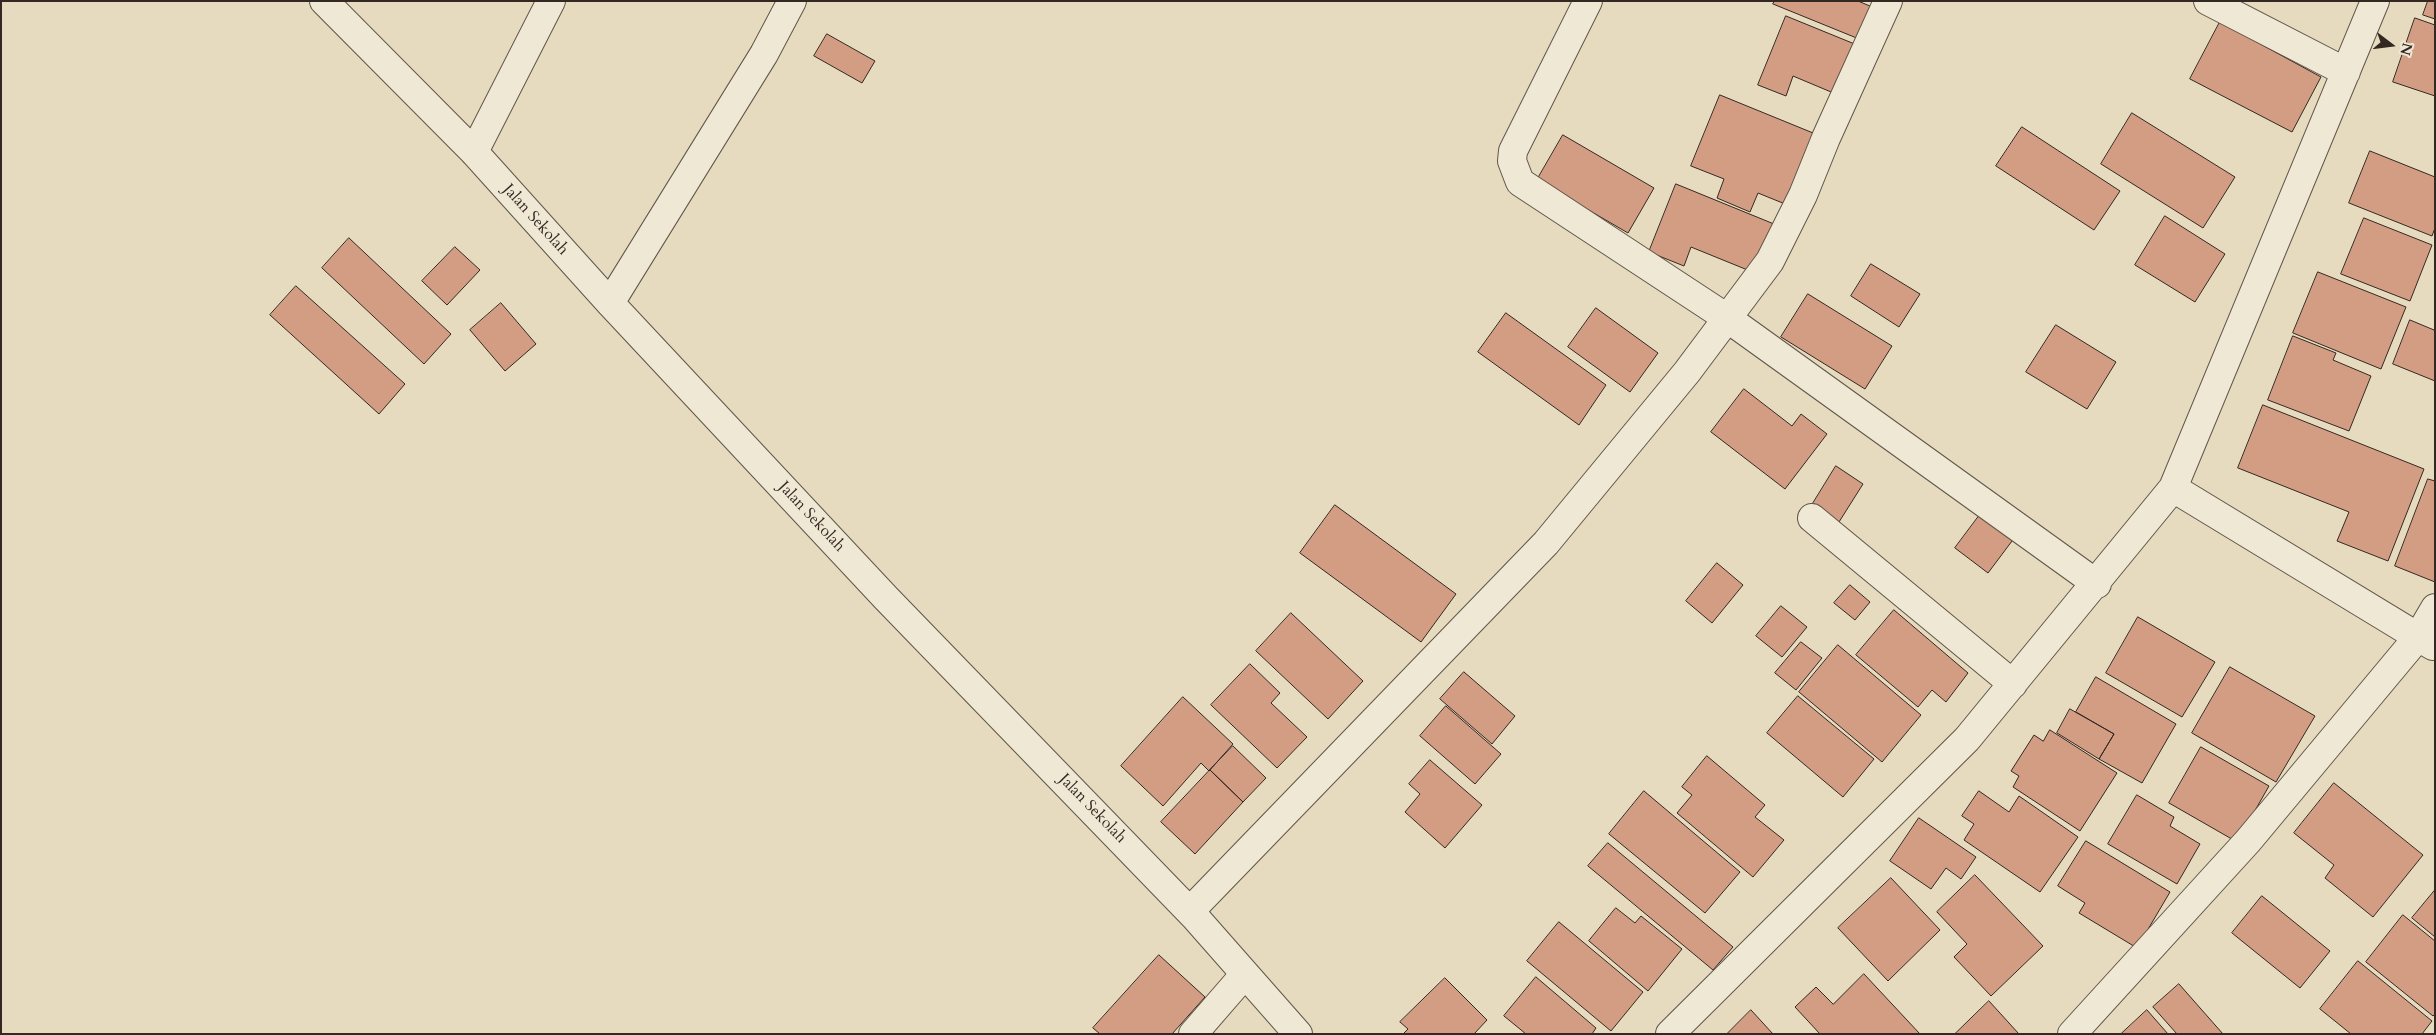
<!DOCTYPE html>
<style>
body{margin:0}
#map{position:relative;width:2436px;height:1035px;overflow:hidden;background:#e6dbbe;font-family:Cardo,serif}
canvas{display:block}
.frame{position:absolute;inset:0;border:2px solid #342823;pointer-events:none}
.north{position:absolute;left:2366px;top:20px;width:50px;height:50px;-webkit-text-stroke:4px #efe8d5;paint-order:stroke;rotate:105deg;font-size:14px;font-weight:700;line-height:20px;text-align:center;color:#342823}
.north::after{content:'';display:block;margin:auto;width:18px;height:22px;background:#342823;clip-path:polygon(50% 0,100% 100%,50% 72%,0 100%)}
</style>
<div id="map">
<canvas width="2436" height="1035"></canvas>
<div class="frame"></div>
<div class="north">N</div>
</div>
<script>
const context = document.querySelector('canvas').getContext('2d');
context.lineJoin = 'round';
function fill(path, color) { context.fillStyle = color; context.fill(path, 'evenodd'); }
function stroke(path, color, width, dash) { context.strokeStyle = color; context.lineWidth = width; context.lineCap = dash ? 'butt' : 'round'; context.setLineDash(dash || []); context.stroke(path); }
function write(font, color, halo, rows, align = 'center') {
  context.font = font + ' Cardo,serif'; context.lineWidth = 4.5; context.setLineDash([]); context.textBaseline = 'middle'; context.strokeStyle = halo; context.fillStyle = color; for (const [text, x, y, turn = 0] of rows) {
    context.save(); context.translate(x, y); context.rotate((+turn || 0) * Math.PI / 180); context.textAlign = isNaN(turn) ? turn : align; if (halo) context.strokeText(text, 0, 0); context.fillText(text, 0, 0); context.restore();
  }
}
const building = new Path2D(`
 M 1775,1 L 1858,1 L 1877,9 L 1864,41 L 1773,4 Z
 M 2428,1 L 2435,1 L 2435,19 L 2423,15 Z
 M 1786,16 L 1862,47 L 1843,97 L 1793,76 L 1786,96 L 1758,85 Z
 M 2415,18 L 2435,25 L 2435,96 L 2393,82 Z
 M 2220,22 L 2321,77 L 2292,132 L 2190,79 Z
 M 827,34 L 875,61 L 862,83 L 814,56 Z
 M 1720,95 L 1818,135 L 1790,206 L 1758,193 L 1750,212 L 1717,198 L 1724,179 L 1691,166 Z
 M 2132,113 L 2235,177 L 2203,228 L 2101,164 Z
 M 2022,127 L 2120,191 L 2094,230 L 1996,166 Z
 M 1563,135 L 1654,188 L 1628,233 L 1537,180 Z
 M 2370,151 L 2435,177 L 2435,228 L 2432,236 L 2349,203 Z
 M 1676,184 L 1774,224 L 1755,273 L 1691,247 L 1684,266 L 1649,252 Z
 M 2165,216 L 2225,254 L 2195,302 L 2135,265 Z
 M 2364,218 L 2432,245 L 2410,301 L 2341,274 Z
 M 349,238 L 451,334 L 424,364 L 322,268 Z
 M 455,247 L 480,270 L 447,305 L 422,281 Z
 M 1871,264 L 1920,294 L 1899,327 L 1851,296 Z
 M 2318,272 L 2406,307 L 2381,369 L 2293,333 Z
 M 296,286 L 405,384 L 379,414 L 270,315 Z
 M 1808,294 L 1892,346 L 1865,389 L 1781,337 Z
 M 501,303 L 536,344 L 505,371 L 470,330 Z
 M 1596,308 L 1658,353 L 1630,392 L 1568,347 Z
 M 1506,313 L 1606,385 L 1579,425 L 1478,352 Z
 M 2410,320 L 2434,330 L 2435,327 L 2435,381 L 2393,364 Z
 M 2056,325 L 2116,362 L 2087,409 L 2026,372 Z
 M 2293,336 L 2336,353 L 2333,360 L 2371,376 L 2349,431 L 2268,400 Z
 M 1744,389 L 1792,426 L 1801,414 L 1827,434 L 1785,489 L 1711,432 Z
 M 2263,405 L 2424,469 L 2388,561 L 2337,541 L 2349,512 L 2238,468 Z
 M 1836,466 L 1863,484 L 1839,522 L 1812,505 Z
 M 2428,479 L 2435,481 L 2435,582 L 2395,566 Z
 M 1335,505 L 1456,594 L 1421,642 L 1300,553 Z
 M 1982,512 L 2015,537 L 1988,573 L 1955,548 Z
 M 1717,563 L 1743,585 L 1712,623 L 1686,601 Z
 M 1850,585 L 1870,602 L 1855,620 L 1834,603 Z
 M 1781,606 L 1807,627 L 1782,657 L 1756,636 Z
 M 1894,610 L 1968,673 L 1946,702 L 1932,690 L 1918,707 L 1856,655 Z
 M 1291,613 L 1363,681 L 1328,719 L 1256,651 Z
 M 2138,617 L 2215,662 L 2182,717 L 2106,673 Z
 M 1801,642 L 1822,658 L 1796,690 L 1775,673 Z
 M 1838,645 L 1921,715 L 1882,762 L 1799,692 Z
 M 1250,664 L 1280,693 L 1271,703 L 1307,737 L 1277,768 L 1211,705 Z
 M 2230,667 L 2315,716 L 2276,782 L 2192,733 Z
 M 1464,672 L 1515,716 L 1492,744 L 1440,699 Z
 M 2096,677 L 2176,724 L 2142,783 L 2099,759 L 2114,734 L 2076,712 Z
 M 1798,696 L 1874,759 L 1843,797 L 1767,733 Z
 M 1183,697 L 1233,744 L 1209,771 L 1201,763 L 1163,806 L 1121,766 Z
 M 1446,706 L 1501,754 L 1475,784 L 1420,736 Z
 M 2070,709 L 2114,734 L 2099,759 L 2057,733 Z
 M 2050,730 L 2117,773 L 2080,831 L 2013,787 L 2019,776 L 2011,771 L 2034,735 L 2043,741 Z
 M 1233,746 L 1266,778 L 1243,802 L 1210,770 Z
 M 2201,747 L 2269,786 L 2237,842 L 2169,803 Z
 M 1707,756 L 1765,805 L 1755,817 L 1784,840 L 1753,877 L 1677,813 L 1692,795 L 1682,787 Z
 M 1430,760 L 1482,805 L 1445,848 L 1405,812 L 1420,794 L 1409,784 Z
 M 1210,770 L 1243,802 L 1195,854 L 1161,822 Z
 M 2334,783 L 2423,855 L 2373,917 L 2325,878 L 2334,865 L 2294,833 Z
 M 1644,791 L 1740,872 L 1705,913 L 1609,834 Z
 M 1979,791 L 2009,812 L 2019,796 L 2078,837 L 2040,892 L 1964,840 L 1974,824 L 1962,816 Z
 M 2137,795 L 2174,817 L 2170,826 L 2200,844 L 2177,884 L 2108,844 Z
 M 1919,818 L 1976,857 L 1961,879 L 1946,868 L 1931,889 L 1890,861 Z
 M 2086,841 L 2170,892 L 2137,948 L 2079,913 L 2085,903 L 2058,886 Z
 M 1608,843 L 1733,947 L 1713,970 L 1588,866 Z
 M 1975,875 L 2043,946 L 1991,996 L 1954,957 L 1967,944 L 1937,912 Z
 M 1891,878 L 1940,930 L 1888,981 L 1838,928 Z
 M 2435,890 L 2435,937 L 2412,918 Z
 M 2262,896 L 2330,951 L 2300,988 L 2232,933 Z
 M 1616,908 L 1635,923 L 1641,916 L 1682,949 L 1648,991 L 1589,941 Z
 M 2403,915 L 2435,941 L 2435,1014 L 2433,1016 L 2366,962 Z
 M 1559,922 L 1643,992 L 1611,1031 L 1527,961 Z
 M 1159,955 L 1205,997 L 1172,1034 L 1100,1034 L 1093,1028 Z
 M 2358,961 L 2432,1021 L 2422,1034 L 2351,1034 L 2320,1009 Z
 M 1864,974 L 1920,1034 L 1820,1034 L 1795,1007 L 1816,987 L 1833,1004 Z
 M 1536,977 L 1596,1028 L 1592,1034 L 1526,1034 L 1504,1016 Z
 M 1445,978 L 1487,1020 L 1474,1034 L 1403,1034 L 1408,1029 L 1400,1022 Z
 M 2179,984 L 2223,1034 L 2177,1034 L 2153,1007 Z
 M 1989,1001 L 2019,1034 L 1955,1034 Z
 M 1751,1010 L 1773,1034 L 1727,1034 Z
 M 2147,1010 L 2168,1034 L 2121,1034 Z`);
const minor = new Path2D(`
 M 324,1 L 474,152 L 610,303 L 886,598 L 1195,917 L 1298,1034
 M 1588,1 L 1513,151 L 1512,161 L 1520,182 L 1727,318 L 2097,584
 M 2208,1 L 2346,72
 M 474,152 L 551,1
 M 610,303 L 764,54 L 792,1
 M 2173,488 L 2433,646
 M 1812,518 L 2013,684
 M 1190,911 L 1546,543 L 1687,372 L 1770,261 L 1803,195 L 1826,138 L 1888,1
 M 1193,1034 L 1245,974
 M 1670,1034 L 1967,739 L 2173,488 L 2375,1
 M 2072,1034 L 2248,841 L 2418,637 L 2435,608`);
const streetNames = [
 ["Jalan Sekolah",535,220,48],
 ["Jalan Sekolah",811,517,47],
 ["Jalan Sekolah",1092,809,46]
];
fill(building, '#d39d83');
stroke(building, '#342823', 1);
stroke(minor, '#60554a', 30);
stroke(minor, '#efe8d5', 28);
write('16px', '#342823', '#efe8d5', streetNames);
</script>
